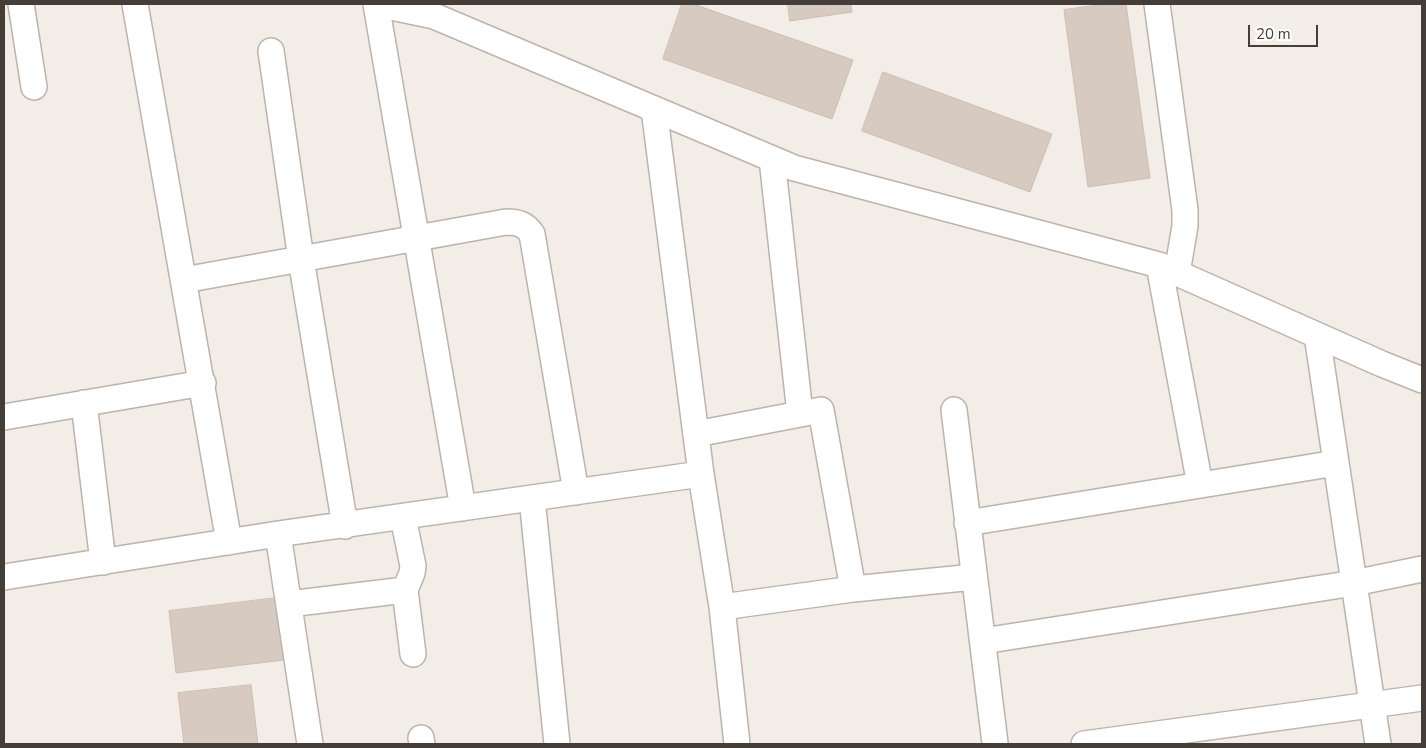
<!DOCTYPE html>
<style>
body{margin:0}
#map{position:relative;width:1426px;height:748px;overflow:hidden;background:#f3ede8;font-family:"Nunito Sans",sans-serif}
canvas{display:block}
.frame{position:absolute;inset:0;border:5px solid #453d37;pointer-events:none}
.scale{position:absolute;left:1248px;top:25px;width:70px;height:22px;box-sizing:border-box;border:2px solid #453d37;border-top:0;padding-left:6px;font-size:15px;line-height:18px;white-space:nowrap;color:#453d37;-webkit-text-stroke:4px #fff;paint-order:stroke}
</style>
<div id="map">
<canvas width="1426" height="748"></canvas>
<div class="frame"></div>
<div class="scale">20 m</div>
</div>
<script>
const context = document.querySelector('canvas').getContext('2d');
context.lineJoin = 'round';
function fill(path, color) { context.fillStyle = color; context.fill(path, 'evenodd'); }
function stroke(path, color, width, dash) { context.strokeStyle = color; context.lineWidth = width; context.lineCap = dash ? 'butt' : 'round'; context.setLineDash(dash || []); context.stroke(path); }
const building = new Path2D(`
 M 682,4 L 693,4 L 853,60 L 832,119 L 663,59 Z
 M 788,4 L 851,4 L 852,12 L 790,21 Z
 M 1106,4 L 1126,4 L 1150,178 L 1088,187 L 1064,10 Z
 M 883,72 L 1052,134 L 1030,192 L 862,131 Z
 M 276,598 L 284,660 L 176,673 L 169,611 Z
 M 251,685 L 258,744 L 184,744 L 178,693 Z`);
const street = new Path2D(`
 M 21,4 L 34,87
 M 135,4 L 229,542
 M 376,4 L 463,508
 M 377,4 L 434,16 L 794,168 L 1159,265 L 1382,364 L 1422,380
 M 1157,4 L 1185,210 L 1185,226 L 1177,273
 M 271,51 L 301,259 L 345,526
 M 654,109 L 701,474 L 722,607 L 737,744
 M 772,159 L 800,414
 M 1159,265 L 1200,485
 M 184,280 L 506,222 C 518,222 525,224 532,234 L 576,492
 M 1317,335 L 1378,744
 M 84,403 L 103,562
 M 954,410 L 995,743
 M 4,417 L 203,383
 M 696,434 L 821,410 L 853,589
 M 532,498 L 557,744
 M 403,517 L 413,566 L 412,573 L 405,590 L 413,654
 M 967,523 L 1336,463
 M 278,534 L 310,744
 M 4,577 L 278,534 L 701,474
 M 289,604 L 405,590
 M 722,607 L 853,589 L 974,577
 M 983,641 L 1354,583 L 1422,569
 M 421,738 L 422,744
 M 1084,744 L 1422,698`);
fill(building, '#d7cac1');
stroke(building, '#cebdb1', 1);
stroke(street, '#beb3ab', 28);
stroke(street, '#fff', 25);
</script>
